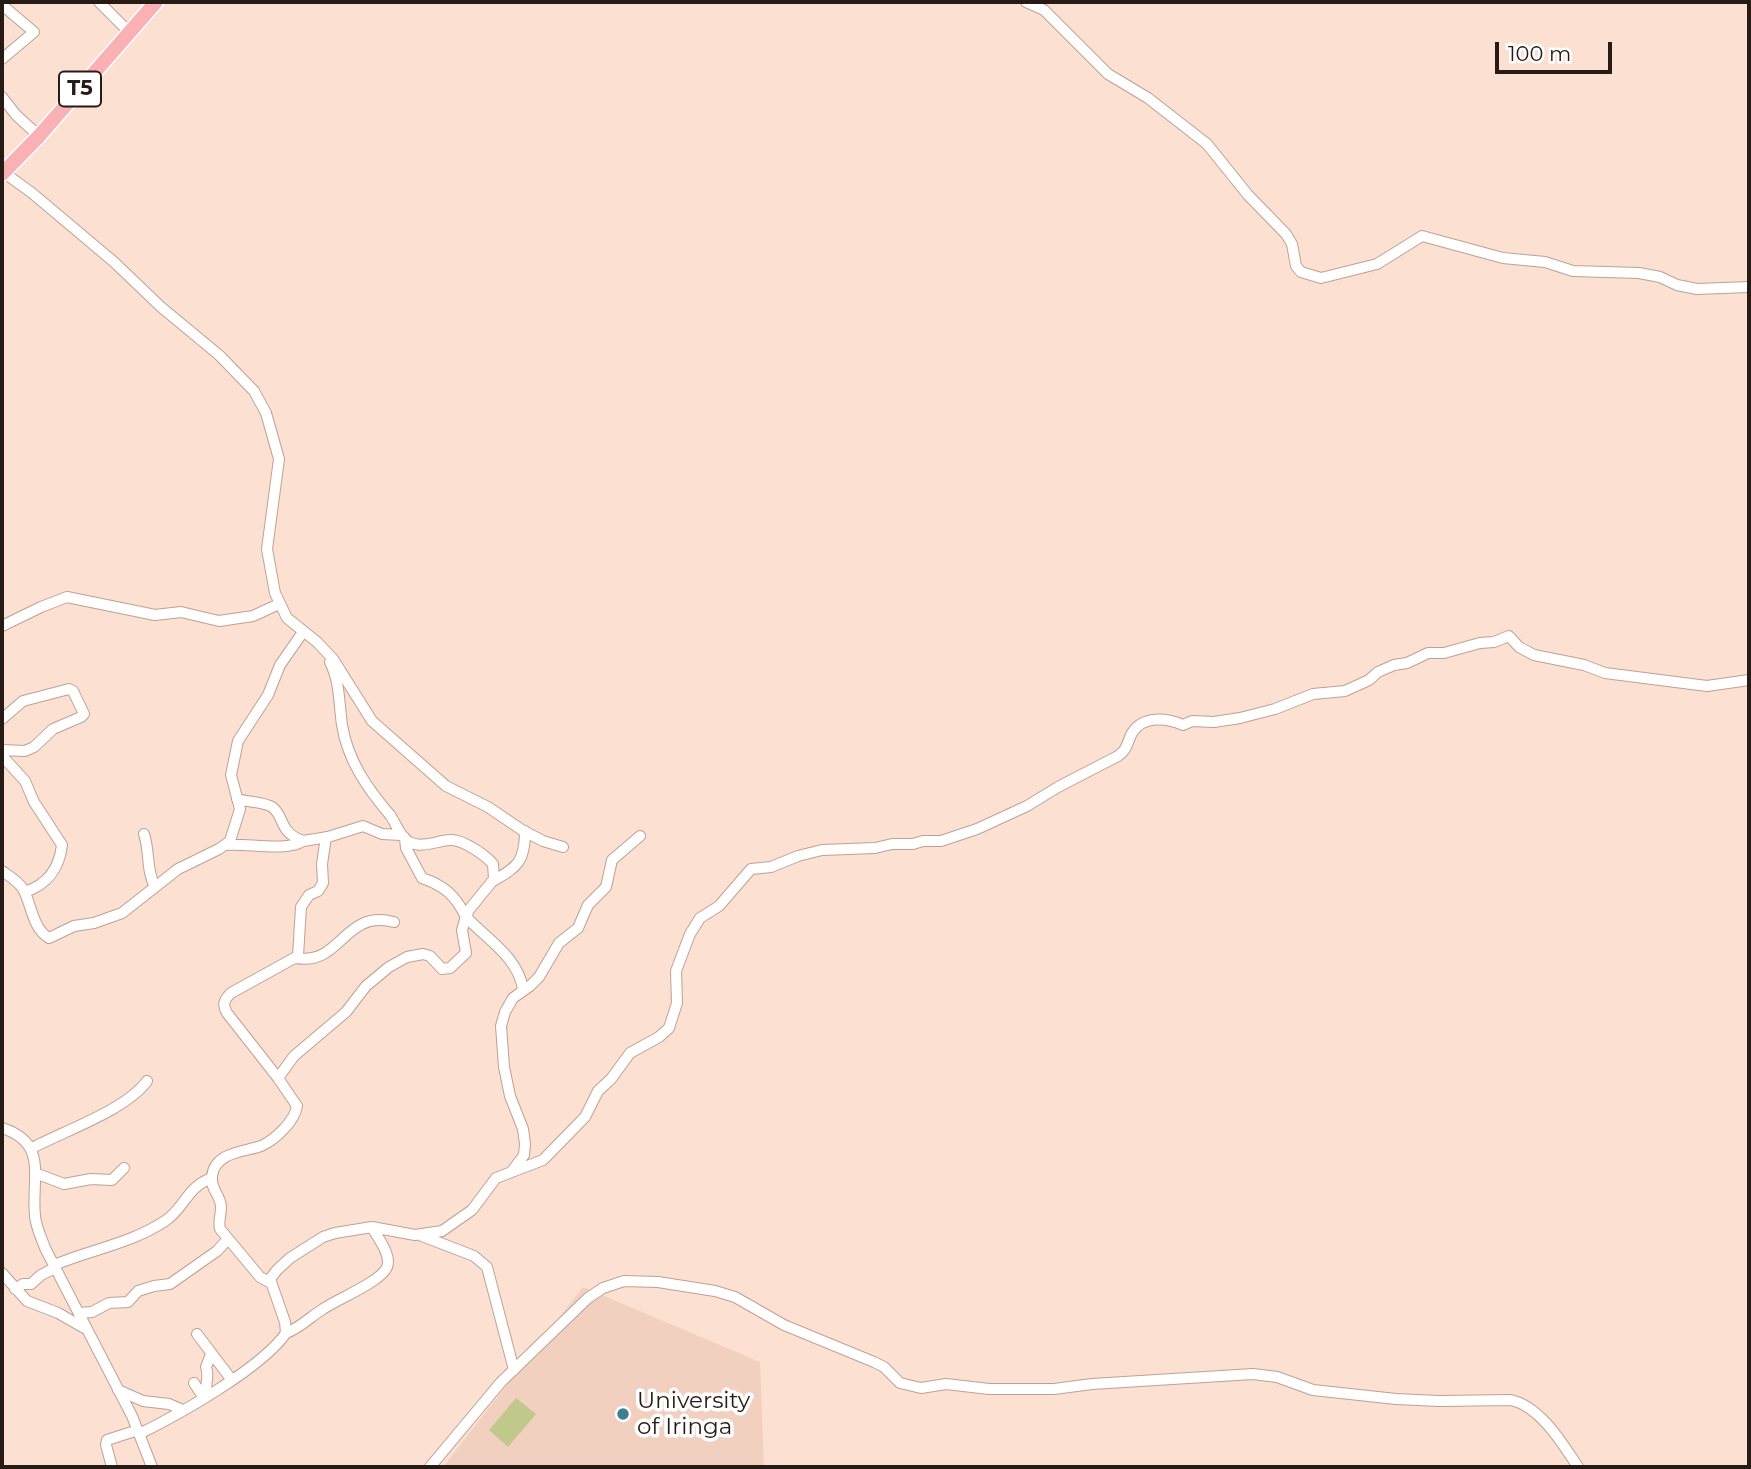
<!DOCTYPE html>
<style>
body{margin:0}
#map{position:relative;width:1751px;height:1469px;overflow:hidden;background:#fce0d2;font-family:Montserrat,sans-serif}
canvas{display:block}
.frame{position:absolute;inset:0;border:4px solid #271b15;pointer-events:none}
.scale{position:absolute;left:1495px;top:42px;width:117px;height:32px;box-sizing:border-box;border:4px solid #271b15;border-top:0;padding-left:9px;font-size:21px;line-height:24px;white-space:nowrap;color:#271b15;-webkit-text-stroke:5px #fff;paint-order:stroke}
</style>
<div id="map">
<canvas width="1751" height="1469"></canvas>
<div class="frame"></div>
<div class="scale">100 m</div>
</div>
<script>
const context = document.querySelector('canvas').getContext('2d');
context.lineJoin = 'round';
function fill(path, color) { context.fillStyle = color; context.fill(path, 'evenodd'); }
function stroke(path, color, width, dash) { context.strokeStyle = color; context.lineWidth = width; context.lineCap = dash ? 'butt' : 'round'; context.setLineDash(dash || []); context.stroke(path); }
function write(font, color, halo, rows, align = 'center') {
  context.font = font + ' Montserrat,sans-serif'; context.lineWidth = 7; context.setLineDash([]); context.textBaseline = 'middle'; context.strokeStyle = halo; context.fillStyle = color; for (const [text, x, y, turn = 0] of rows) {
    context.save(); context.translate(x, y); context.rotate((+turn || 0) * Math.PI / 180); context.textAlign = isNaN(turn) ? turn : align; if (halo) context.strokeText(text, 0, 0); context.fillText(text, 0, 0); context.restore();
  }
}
const built = new Path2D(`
 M 583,1287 L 760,1362 L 764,1467 L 443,1467 Z`);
const green = new Path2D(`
 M 516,1398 L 536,1414 L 508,1447 L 489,1430 Z`);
const minor = new Path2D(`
 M 99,2 L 129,32
 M 1026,2 L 1044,10 L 1108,74 L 1148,98 L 1207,144 L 1248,195 L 1286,234 L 1292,244 L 1296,266 L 1301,272 L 1321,278 L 1377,264 L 1422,236 L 1503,258 L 1545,262 L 1573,271 L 1639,273 L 1660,277 L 1677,285 L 1697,289 L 1749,287
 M 2,5 L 34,32 L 2,59
 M 2,97 L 16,115 L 39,136
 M 3,172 L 32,193 L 114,262 L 161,307 L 219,355 L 254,391 L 266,413 L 279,459 L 267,549 L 275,593 L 287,618 L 317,642 L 333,659 L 372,721 L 446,786 L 488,807 L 522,830 L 543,841 L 563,847
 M 2,626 L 41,607 L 67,597 L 155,615 L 181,612 L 219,621 L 253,616 L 279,604
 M 330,662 C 340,682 339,704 342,725 C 348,761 367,788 390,815 C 396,823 399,836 409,842 C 422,849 438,840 451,840 C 464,840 485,855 493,864 L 494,879 L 468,911 L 467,918 C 488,940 519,958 523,990
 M 2,719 L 23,701 L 69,689 L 73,691 L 84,714 L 81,717 L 53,729 L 34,747 L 25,751 L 2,750
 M 3,757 L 25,781 L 34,802 L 62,845 C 59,869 48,884 25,892
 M 237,799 C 247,802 265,802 272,807 C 285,816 278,832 303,841 L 328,837 L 363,826 L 382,834 L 401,835
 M 144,834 C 150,852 146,870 155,887
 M 405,838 L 406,848 L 422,878 C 445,886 455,895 466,917
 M 226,845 C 248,843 286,852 303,841
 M 2,871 C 9,876 18,881 23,889 C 32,905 32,928 49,938 L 74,926 L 94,923 L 122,913 L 178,869 L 219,849 L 230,841 L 240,809 L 231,775 L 238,741 L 268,695 L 280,665 L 303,632
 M 493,881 C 518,867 525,861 525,831
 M 296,958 C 342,966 343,909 394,922
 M 278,1078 L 294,1056 L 346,1012 L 366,986 L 389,967 L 407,957 L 423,954 L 430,956 L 442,969 L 450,968 L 466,953 L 462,930 L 466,916
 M 2,1128 C 49,1143 31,1178 35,1216 C 36,1227 41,1237 45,1248 L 132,1416 L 152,1467
 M 32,1148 C 64,1131 126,1110 147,1081
 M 512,1171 L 524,1155 L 525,1144 L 523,1129 L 510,1096 L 504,1067 L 501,1026 L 505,1012 L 513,998 L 530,986 L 539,977 L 559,943 L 578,928 L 588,905 L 606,887 L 612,860 L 640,836
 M 35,1173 L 64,1184 L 91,1179 L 112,1180 L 124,1168
 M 422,1236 L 474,1256 L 487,1267 L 514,1370
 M 54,1265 C 90,1250 132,1243 165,1221 C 185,1208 186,1187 212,1178
 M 2,1273 L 27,1301 L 58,1313 L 86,1329
 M 271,1283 L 260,1277 L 220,1229 C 218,1220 221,1216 221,1207 C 221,1196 210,1189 212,1176 C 215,1152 244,1152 261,1146 C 275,1140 295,1121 297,1106 L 278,1078 L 227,1013 C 222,1004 224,1000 231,993 L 298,956 L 301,907 L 309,895 L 318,891 L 323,883 L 322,864 L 326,837
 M 15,1289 L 23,1284 L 31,1284 L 41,1275 L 55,1268
 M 80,1313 L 92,1312 L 109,1303 L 128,1302 L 138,1291 L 154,1286 L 170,1284 L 217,1251 L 228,1239
 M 286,1333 C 300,1328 310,1317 323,1309 C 337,1299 381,1282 387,1267 C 392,1255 377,1237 372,1227
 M 197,1334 L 231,1379
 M 194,1383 L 204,1398
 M 118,1390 L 143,1401 L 169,1404 L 183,1410
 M 207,1395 C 204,1385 210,1377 206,1367 L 211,1354
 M 139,1434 C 178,1415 262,1368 286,1333 L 285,1322 L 270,1279 L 277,1270 L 290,1258 L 323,1237 L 335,1233 L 372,1227 L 415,1235 L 442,1231 L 472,1210 L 496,1178 L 543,1160 L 585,1117 L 598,1091 L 611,1079 L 630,1053 L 659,1037 L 669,1028 L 677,1003 L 676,971 L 690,934 L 700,918 L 719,906 L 751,869 L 771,867 L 798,856 L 822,850 L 875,848 L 892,844 L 913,844 L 923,841 L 941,841 L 977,829 L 1027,806 L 1058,787 L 1118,756 C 1128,749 1127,742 1132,733 C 1143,715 1167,718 1183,725 L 1192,721 L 1214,722 L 1240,718 L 1275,709 L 1313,694 L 1345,691 L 1369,680 L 1378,672 L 1394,665 L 1407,663 L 1428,653 L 1444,653 L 1480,643 L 1494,642 L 1509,636 L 1519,647 L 1534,655 L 1584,665 L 1605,673 L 1707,686 L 1749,680
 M 112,1467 L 106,1445 L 107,1440 L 138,1430
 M 430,1467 L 501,1382 L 588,1298 L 603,1288 L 624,1281 L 658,1282 L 715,1291 L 735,1297 L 784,1325 L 874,1362 L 884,1367 L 900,1383 L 921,1388 L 946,1384 L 989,1389 L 1054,1389 L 1092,1384 L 1253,1374 L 1277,1377 L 1313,1390 L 1396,1399 L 1439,1401 L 1511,1400 C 1541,1407 1562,1443 1578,1467`);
const highway = new Path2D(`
 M 2,174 L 39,136 L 156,2`);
const markers = [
 [623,1414,7,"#3c808f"]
];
const shields = [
 [80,89,42]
];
const shieldNames = [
 ["T5",80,89]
];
const poiNames = [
 ["University",637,1401],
 ["of Iringa",637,1427]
];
fill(built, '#f2d0c0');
fill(green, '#c0c88b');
stroke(minor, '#c1a090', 12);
stroke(highway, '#fff', 17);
stroke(minor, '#fff', 10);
stroke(highway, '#fab1b5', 14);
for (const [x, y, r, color] of markers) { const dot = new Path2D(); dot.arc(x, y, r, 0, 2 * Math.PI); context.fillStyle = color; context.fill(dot); stroke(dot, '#fff', 2.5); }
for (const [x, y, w] of shields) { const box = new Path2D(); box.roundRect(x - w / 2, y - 17.5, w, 35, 5); context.fillStyle = '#fff'; context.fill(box); stroke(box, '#271b15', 2); }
write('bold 21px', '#271b15', null, shieldNames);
write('23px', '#271b15', '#fff', poiNames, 'left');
</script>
